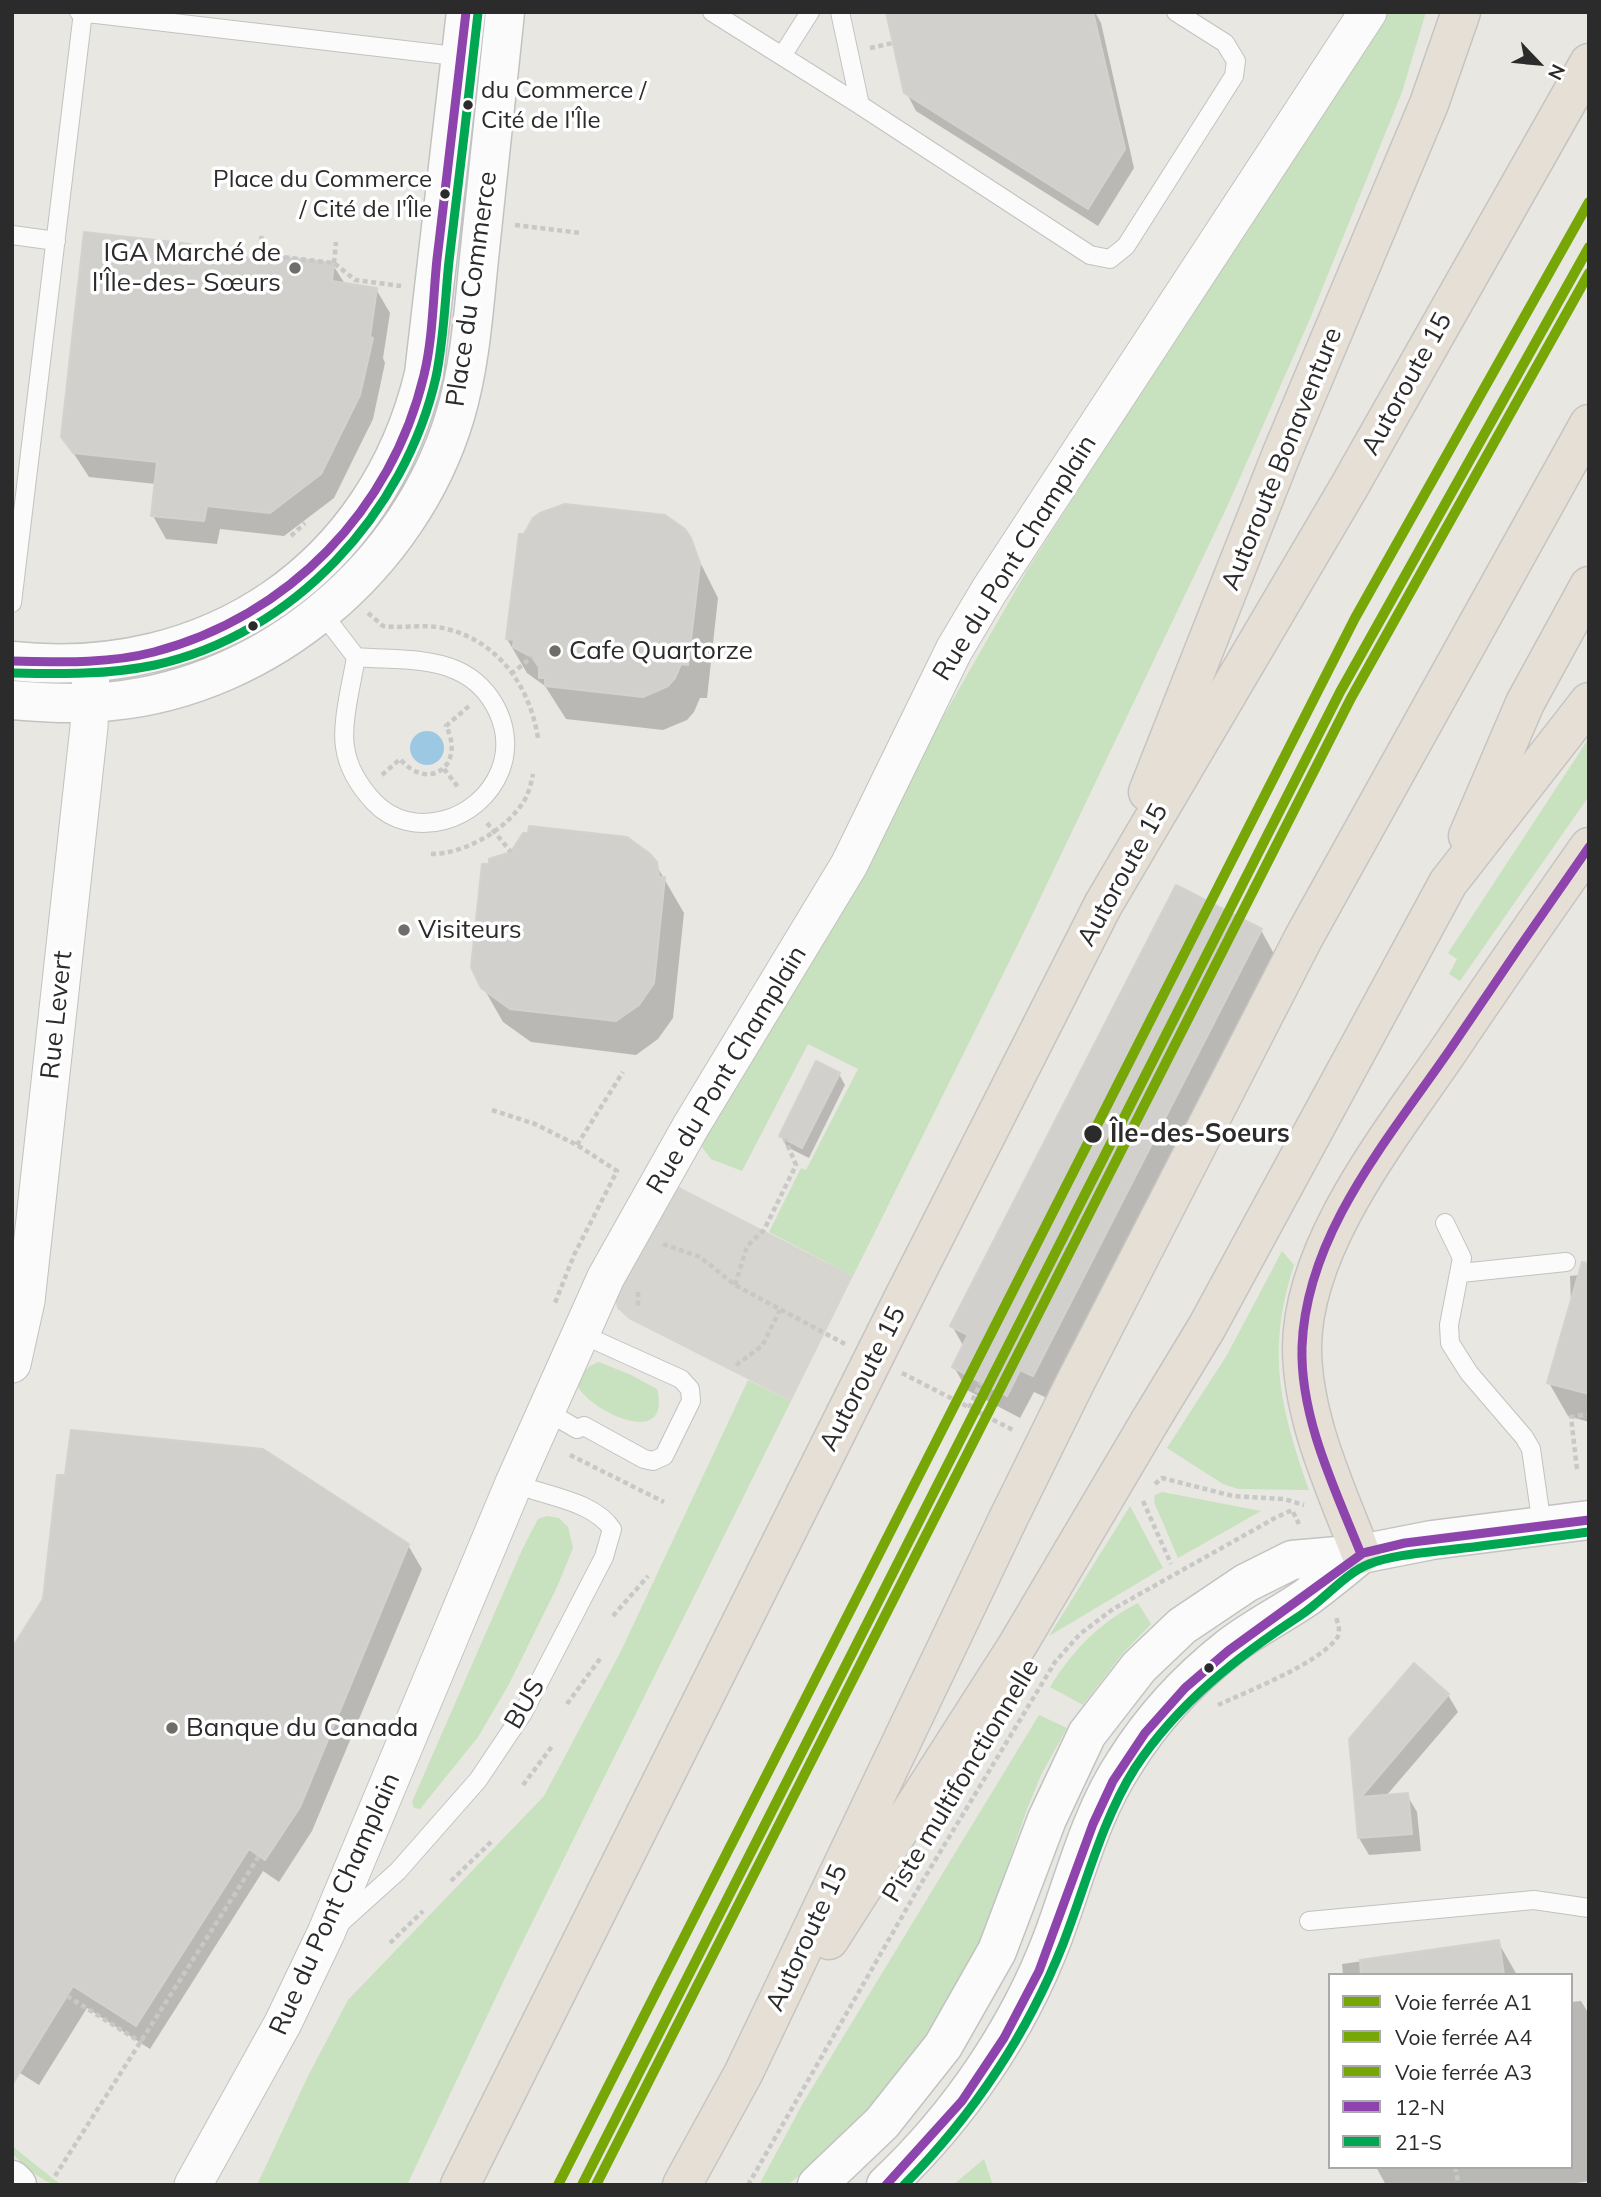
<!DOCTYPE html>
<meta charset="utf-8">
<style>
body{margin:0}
#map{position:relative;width:1601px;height:2197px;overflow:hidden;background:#e8e7e2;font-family:Mulish,sans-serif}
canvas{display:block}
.frame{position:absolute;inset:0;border:14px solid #2b2b2b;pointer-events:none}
.legend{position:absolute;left:1328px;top:1973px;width:245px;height:196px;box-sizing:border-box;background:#fff;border:2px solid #aaa;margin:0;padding:9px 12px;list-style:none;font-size:21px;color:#2b2b2b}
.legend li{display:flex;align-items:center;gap:14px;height:35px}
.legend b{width:35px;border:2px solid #aaa}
.north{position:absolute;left:1503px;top:28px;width:70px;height:70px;-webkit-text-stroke:5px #fff;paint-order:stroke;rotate:116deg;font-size:19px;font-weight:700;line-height:28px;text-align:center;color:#2b2b2b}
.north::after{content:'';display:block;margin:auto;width:24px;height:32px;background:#2b2b2b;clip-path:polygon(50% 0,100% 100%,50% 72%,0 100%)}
</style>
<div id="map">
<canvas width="1601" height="2197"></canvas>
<div class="frame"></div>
<ul class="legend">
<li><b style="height:9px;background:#77a706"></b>Voie ferrée A1</li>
<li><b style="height:9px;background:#77a706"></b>Voie ferrée A4</li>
<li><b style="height:9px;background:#77a706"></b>Voie ferrée A3</li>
<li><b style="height:9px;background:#8e44ad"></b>12-N</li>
<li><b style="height:9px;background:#00a651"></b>21-S</li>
</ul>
<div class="north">N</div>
</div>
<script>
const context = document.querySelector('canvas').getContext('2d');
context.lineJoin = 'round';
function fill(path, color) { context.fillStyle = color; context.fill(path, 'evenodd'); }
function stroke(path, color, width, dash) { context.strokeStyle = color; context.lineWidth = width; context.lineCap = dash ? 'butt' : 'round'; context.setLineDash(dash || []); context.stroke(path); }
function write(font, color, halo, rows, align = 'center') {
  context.font = font + ' Mulish,sans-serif'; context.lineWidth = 7; context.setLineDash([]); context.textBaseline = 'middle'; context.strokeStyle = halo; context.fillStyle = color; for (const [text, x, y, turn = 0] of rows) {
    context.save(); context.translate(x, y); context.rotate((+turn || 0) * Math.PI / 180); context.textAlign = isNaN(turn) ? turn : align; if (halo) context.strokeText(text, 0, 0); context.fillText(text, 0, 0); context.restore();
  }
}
const green = new Path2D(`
 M 1386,12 L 1426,12 L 1402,92 L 1309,321 L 1227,507 L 1023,934 L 853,1276 L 769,1232 L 801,1168 L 806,1170 L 858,1069 L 808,1044 L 742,1171 L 711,1159 L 699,1143 L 1029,567 Z
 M 1589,738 L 1589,796 L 1460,981 L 1449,974 L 1457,959 L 1448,953 Z
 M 1282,1251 L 1294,1265 C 1266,1351 1280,1407 1309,1490 L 1238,1489 L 1223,1484 L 1167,1448 L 1227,1355 Z
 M 599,1362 L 631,1375 L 657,1389 C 672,1450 592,1412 578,1387 C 581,1374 586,1366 599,1362 Z
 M 748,1380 L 791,1401 L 514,1959 L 407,2185 L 257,2185 L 308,2076 L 348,2000 L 544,1796 L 622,1649 Z
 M 1162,1492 L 1261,1511 L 1178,1558 L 1154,1502 L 1155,1495 Z
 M 1130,1506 L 1163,1568 L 1049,1636 Z
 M 547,1516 L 559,1518 L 568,1527 L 573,1548 L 557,1587 L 508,1686 L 478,1737 L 420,1809 L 414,1808 L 412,1802 L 522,1550 L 538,1519 Z
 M 1138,1603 L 1151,1624 L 1123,1653 L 1083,1705 L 1050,1687 C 1073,1650 1099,1623 1138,1603 Z
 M 1039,1715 L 1067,1728 L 1041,1775 L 1027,1809 L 984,1934 L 965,1973 L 924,2042 L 872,2107 L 813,2165 L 787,2185 L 759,2185 L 803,2103 Z
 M 12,2146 L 61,2185 C 43,2185 26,2165 12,2154 Z
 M 984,2159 L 993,2185 L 953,2185 Z`);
const plaza = new Path2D(`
 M 671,1183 L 853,1276 L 791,1401 L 629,1319 L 617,1308 L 615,1299 Z`);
const water = new Path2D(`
 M410 748a17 17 0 1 1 34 0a17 17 0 1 1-34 0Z`);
const shadow = new Path2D(`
 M 888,12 L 1095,12 L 1101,23 L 1134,168 L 1098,226 L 916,111 L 906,92 Z
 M 199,256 L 333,265 L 345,284 L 376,289 L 390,313 L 383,358 L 385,363 L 373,419 L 334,498 L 284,536 L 220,529 L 217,544 L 166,539 L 153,516 L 156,484 L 89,477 L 63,437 Z
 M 684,530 L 718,598 L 707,698 L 700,698 L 694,712 L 687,720 L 663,730 L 566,719 L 545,686 L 527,673 L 507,639 Z
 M 655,863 L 684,913 L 673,1018 L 658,1039 L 636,1055 L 531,1042 L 503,1022 L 483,987 Z
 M 1261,930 L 1274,954 L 1047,1398 L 1034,1392 L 1020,1418 L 967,1390 L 954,1367 L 964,1347 L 952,1326 Z
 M 839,1074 L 845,1085 L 809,1158 L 787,1147 L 781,1136 Z
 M 1589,1274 L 1589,1422 L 1568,1416 L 1549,1383 L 1571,1304 L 1570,1276 Z
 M 262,1451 L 408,1545 L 422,1569 L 312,1831 L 279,1882 L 263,1871 L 150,2049 L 87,2008 L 39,2085 L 12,2068 Z
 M 1448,1695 L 1458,1712 L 1386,1796 L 1407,1795 L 1417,1812 L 1421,1851 L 1369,1855 L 1359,1838 L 1351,1740 Z
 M 1498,1942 L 1517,1975 L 1343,1975 L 1342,1964 Z
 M 1581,2001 L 1589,2014 L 1589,2181 L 1564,2185 L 1386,2185 L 1376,2167 L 1571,2167 L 1571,2002 Z`);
const building = new Path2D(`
 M 886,12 L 1093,12 L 1125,149 L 1088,209 L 904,93 Z
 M 84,232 L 191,244 L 200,254 L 264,260 L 265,255 L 334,263 L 332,281 L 377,288 L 370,337 L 373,338 L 360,395 L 321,474 L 270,513 L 207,506 L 204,521 L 151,516 L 157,462 L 73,453 L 61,437 Z
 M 565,504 L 665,515 L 685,529 L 691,538 L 700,563 L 688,665 L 681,664 L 675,678 L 668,686 L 643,697 L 545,686 L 545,678 L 539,678 L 539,667 L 532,657 L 513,647 L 514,640 L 506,639 L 519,534 L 524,534 L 533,518 L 540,513 Z
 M 529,826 L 627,837 L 649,853 L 657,862 L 659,877 L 665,877 L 654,983 L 639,1005 L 616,1021 L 510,1009 L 481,988 L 471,967 L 482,864 L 489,864 L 489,859 L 511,852 L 523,833 L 528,833 Z
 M 1176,885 L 1262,929 L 1033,1376 L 1020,1370 L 1007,1396 L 952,1367 L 968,1335 L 950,1326 Z
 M 816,1061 L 840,1073 L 802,1148 L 779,1136 Z
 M 1582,1262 L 1589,1263 L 1589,1394 L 1547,1383 Z
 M 71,1430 L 263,1449 L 409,1544 L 300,1807 L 265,1860 L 249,1849 L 136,2026 L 73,1986 L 12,2085 L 12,1648 L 43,1599 L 57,1475 L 65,1475 Z
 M 1414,1663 L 1449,1694 L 1361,1797 L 1408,1793 L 1412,1834 L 1358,1838 L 1349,1739 Z
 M 1499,1940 L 1504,1975 L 1361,1975 L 1360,1960 Z`);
const path = new Path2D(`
 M 870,48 L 893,43
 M 515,225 L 581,233
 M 261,236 L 265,255
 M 200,254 L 249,259 L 265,255 L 334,263 L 355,280 L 401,286
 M 334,263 L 336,242
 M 291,536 L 305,523
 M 368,613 L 383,626 C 404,629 426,623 447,629 C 499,642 530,687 538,738
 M 511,674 L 532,657
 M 444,769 L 458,787
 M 382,775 L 400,759 C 429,793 466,765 446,726 L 469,706
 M 487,823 L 511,852
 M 431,854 C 465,854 506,830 524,801 C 529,793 531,783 533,774
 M 492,1110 L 535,1124 L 577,1145 L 617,1171 L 574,1255 L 555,1303
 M 577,1145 L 623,1072
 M 663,1244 L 700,1257 L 735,1285 L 845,1344
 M 735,1285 L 747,1246 L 764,1230 L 796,1165 L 785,1139
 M 638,1292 L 638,1306
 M 736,1365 L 762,1346 L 780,1310
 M 902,1373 L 1013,1430
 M 969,1408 L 981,1382
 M 570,1455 L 664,1502
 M 1577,1469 L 1571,1417 L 1589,1414
 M 1155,1484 L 1162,1478 L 1233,1496 L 1284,1499 L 1304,1505
 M 1143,1501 L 1171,1564
 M 613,1616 L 648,1576
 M 567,1704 L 602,1656
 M 1218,1705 C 1248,1691 1318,1664 1337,1638 C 1341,1631 1338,1624 1336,1617
 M 523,1785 L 553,1745
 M 451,1881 L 492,1841
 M 390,1943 L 423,1911
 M 67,1996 L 142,2043
 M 1455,2167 L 1459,2185
 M 55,2176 L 259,1856
 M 748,2185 L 919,1887 L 1055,1662 L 1080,1634 L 1113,1609 L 1275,1518 L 1292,1510 L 1299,1524`);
const service = new Path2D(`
 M 79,12 L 464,57
 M 712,12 L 782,56 L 810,12
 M 782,56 L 860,105 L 840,12
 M 860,105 L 1090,255 L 1110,259 L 1126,246 L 1234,76 L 1236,61 L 1225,43 L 1176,12
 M 12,235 L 56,241
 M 12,603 L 83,12
 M 319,609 L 356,657
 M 356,657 C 387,660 427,657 456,670 C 493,686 516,731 500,771 C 480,821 412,842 374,802 C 359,786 348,769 345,747 C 341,723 352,682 356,657 Z
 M 1445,1223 L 1462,1258 L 1449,1325 L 1450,1343 L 1469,1373 L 1524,1437 L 1531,1449 L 1542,1526
 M 1461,1273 L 1566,1262
 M 546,1411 L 577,1429 L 584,1426 L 644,1459 L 653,1461 L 664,1456 L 691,1401 L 690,1389 L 681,1379 L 579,1333
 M 1309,1921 L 1534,1900 L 1589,1908
 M 338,1925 L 398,1871 L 478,1780 L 523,1713 L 604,1557 L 612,1529 C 592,1500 546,1497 514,1483`);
const minor = new Path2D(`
 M 12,1364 L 26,1301 L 89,727 L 91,664
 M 193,2185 L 283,2023 L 326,1933 L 514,1483 L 606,1277 L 691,1126 L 849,865 L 954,650 L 989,591 L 1368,12`);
const tertiary = new Path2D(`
 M 12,661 C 210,682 377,569 424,374 L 466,12
 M 12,700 C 46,703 79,705 113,701 C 269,685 410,566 455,416 C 471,363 474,304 480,249 C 488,170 497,91 505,12
 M 12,2180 L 17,2185
 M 817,2185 L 882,2123 L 943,2046 L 997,1951 L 1047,1819 L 1087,1734 L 1139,1667 L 1182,1626 L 1246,1583 L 1292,1560 L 1361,1554 L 1432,1540 L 1589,1520
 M 886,2185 C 958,2117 1018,2030 1053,1937 C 1075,1878 1090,1815 1125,1762 C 1152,1719 1188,1680 1227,1649 C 1252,1629 1281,1615 1307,1597 C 1326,1583 1343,1569 1361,1554`);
const motorway = new Path2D(`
 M 1148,792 L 1282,453 L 1429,104 L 1461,12
 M 1468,836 L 1525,703 L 1589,586
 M 905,1295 L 1103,905 L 1349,487 L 1589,63
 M 1075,1383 L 1304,937 L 1589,424
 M 1150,1421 L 1207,1327 L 1448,883 L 1589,702
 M 1361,1554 C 1336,1489 1302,1418 1302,1347 C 1303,1242 1394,1131 1451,1047 C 1496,980 1542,914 1589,847
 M 829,1940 L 1017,1646 L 1072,1553
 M 460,2185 L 836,1433
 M 682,2185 L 743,2074 L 1007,1521`);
const motorwayBridge = new Path2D(`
 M 836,1433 L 905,1295
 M 1007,1521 L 1075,1383
 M 1072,1553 L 1150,1421`);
const bus1 = new Path2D(`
 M 12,661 C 60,662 108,664 154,652 C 288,617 392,510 424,375 C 433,338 433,297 437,259 C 447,177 456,95 466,12
 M 1361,1554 C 1335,1489 1300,1418 1302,1347 C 1306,1233 1390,1137 1451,1048 C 1496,981 1542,914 1589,847
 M 886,2185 L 962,2101 L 1004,2038 L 1039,1971 L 1093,1824 L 1113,1781 L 1145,1733 L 1185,1688 L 1228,1651 L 1363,1553 L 1405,1543 L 1589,1520`);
const bus2 = new Path2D(`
 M 12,673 C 61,674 107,675 155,665 C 293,635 405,513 436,377 C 444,339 445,299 449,261 C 459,178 469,96 478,13
 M 904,2185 C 973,2115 1027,2035 1063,1944 C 1086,1885 1101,1822 1135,1768 C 1178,1703 1237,1657 1301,1615 C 1324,1600 1344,1574 1369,1564 C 1393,1555 1421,1553 1447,1550 C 1494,1545 1541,1538 1589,1532`);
const rail1 = new Path2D(`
 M 558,2185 L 1355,618 L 1589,202`);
const rail2 = new Path2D(`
 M 582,2185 L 1340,692 L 1589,247`);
const rail3 = new Path2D(`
 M 596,2185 L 1351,698 L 1589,273`);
const markers = [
 [468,105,6,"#2b2b2b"],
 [445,194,6,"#2b2b2b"],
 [295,268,7,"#6d6d6b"],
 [253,626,6,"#2b2b2b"],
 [555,651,7,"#6d6d6b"],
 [404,930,7,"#6d6d6b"],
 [1093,1134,10,"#2b2b2b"],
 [1209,1668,6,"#2b2b2b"],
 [172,1728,7,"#6d6d6b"]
];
const busNames = [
 ["du Commerce /",481,91],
 ["Cité de l'Île",481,121],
 ["Place du Commerce",432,180,"right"],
 ["/ Cité de l'Île",432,210,"right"]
];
const poiNames = [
 ["IGA Marché de",281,253,"right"],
 ["l'Île-des- Sœurs",281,283,"right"],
 ["Cafe Quartorze",569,651],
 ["Visiteurs",418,930],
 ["Banque du Canada",186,1728]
];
const streetNames = [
 ["Place du Commerce",472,289,-82],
 ["Autoroute 15",1407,384,-61],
 ["Autoroute Bonaventure",1282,459,-68],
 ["Rue du Pont Champlain",1015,558,-58],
 ["Autoroute 15",1123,875,-61],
 ["Rue Levert",57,1015,-84],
 ["Rue du Pont Champlain",727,1070,-59],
 ["Autoroute 15",863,1379,-63],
 ["BUS",525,1704,-60],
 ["Piste multifonctionnelle",961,1781,-59],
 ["Rue du Pont Champlain",335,1904,-66],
 ["Autoroute 15",807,1938,-65]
];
const stopNames = [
 ["Île-des-Soeurs",1110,1134]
];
fill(green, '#c8e1be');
fill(plaza, '#d6d5d0');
fill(water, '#9cc8e3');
fill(shadow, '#0003');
fill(building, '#d1d0cd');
stroke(building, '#d3d2ce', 2);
stroke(service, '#c2c2c1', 20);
stroke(minor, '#c2c2c1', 39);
stroke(tertiary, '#c2c2c1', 41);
stroke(motorway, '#c5c4c2', 41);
stroke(path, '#c8c8c7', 4.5, [5, 3.5]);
stroke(service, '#fcfbfb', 18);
stroke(minor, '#fcfbfb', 37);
stroke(tertiary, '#fcfbfb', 38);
stroke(motorway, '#e6dfd6', 38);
stroke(motorwayBridge, '#c5c4c2', 41, []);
stroke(motorwayBridge, '#e6dfd6', 38);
stroke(bus1, '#8e44ad', 9);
stroke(bus2, '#00a651', 9);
stroke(rail1, '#77a706', 10);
stroke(rail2, '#77a706', 10);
stroke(rail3, '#77a706', 10);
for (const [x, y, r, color] of markers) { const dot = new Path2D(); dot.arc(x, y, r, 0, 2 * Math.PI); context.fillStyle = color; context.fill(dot); stroke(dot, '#fff', 2.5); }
write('24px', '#2b2b2b', '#fff', busNames, 'left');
write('26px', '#2b2b2b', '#fff', poiNames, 'left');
write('26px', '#2b2b2b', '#fff', streetNames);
write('bold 26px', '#2b2b2b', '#fff', stopNames, 'left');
</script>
